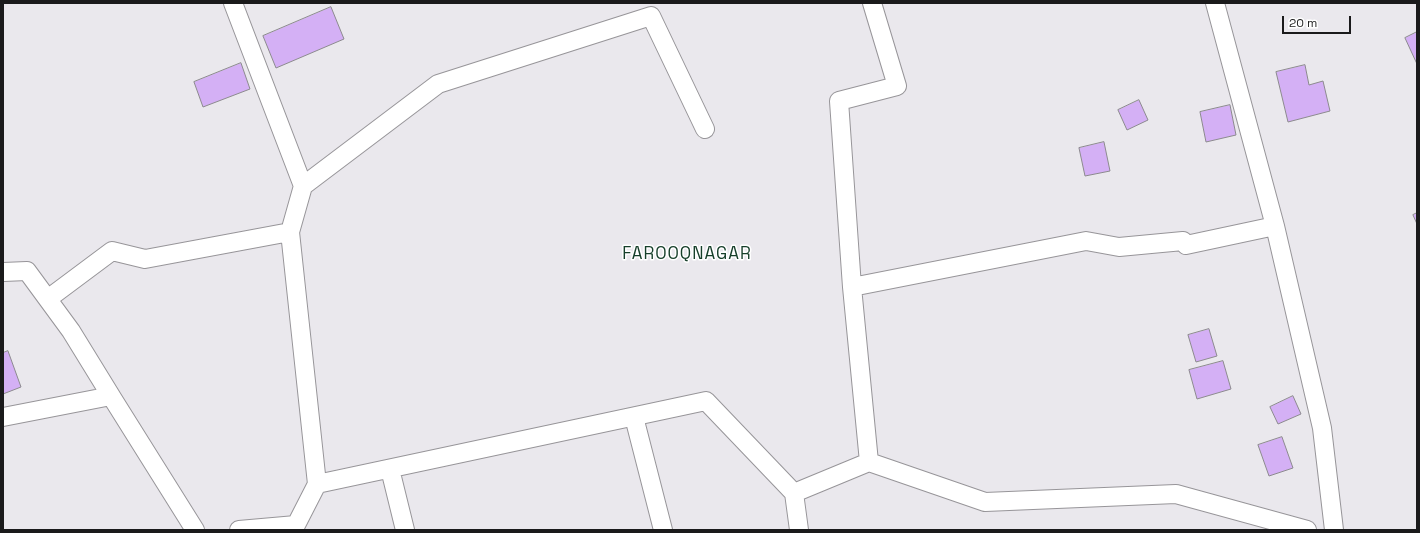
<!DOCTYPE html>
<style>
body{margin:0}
#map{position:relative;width:1420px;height:533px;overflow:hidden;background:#eae8ed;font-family:"Space Grotesk",sans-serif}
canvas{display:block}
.frame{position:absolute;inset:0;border:4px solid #1a1a1b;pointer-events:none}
.scale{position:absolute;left:1282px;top:16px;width:69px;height:18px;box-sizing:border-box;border:2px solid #1a1a1b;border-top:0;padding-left:5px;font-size:12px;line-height:14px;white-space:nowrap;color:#1a1a1b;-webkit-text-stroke:3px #fff;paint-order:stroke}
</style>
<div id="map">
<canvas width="1420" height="533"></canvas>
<div class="frame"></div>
<div class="scale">20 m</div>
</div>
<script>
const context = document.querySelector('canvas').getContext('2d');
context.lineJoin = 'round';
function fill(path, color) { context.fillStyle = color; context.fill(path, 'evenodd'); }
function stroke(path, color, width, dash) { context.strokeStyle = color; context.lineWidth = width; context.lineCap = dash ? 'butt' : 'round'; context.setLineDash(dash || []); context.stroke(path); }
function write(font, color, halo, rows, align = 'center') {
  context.font = font + ' "Space Grotesk",sans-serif'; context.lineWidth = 3; context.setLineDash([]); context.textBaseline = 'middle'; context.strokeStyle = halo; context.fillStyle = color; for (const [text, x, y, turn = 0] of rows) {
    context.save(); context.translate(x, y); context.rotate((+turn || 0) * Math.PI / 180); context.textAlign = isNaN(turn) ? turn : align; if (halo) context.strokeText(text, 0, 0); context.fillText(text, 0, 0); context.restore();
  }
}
const building = new Path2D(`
 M 331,7 L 344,39 L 276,68 L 263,36 Z
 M 1417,32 L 1417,64 L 1405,38 Z
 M 241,63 L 250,89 L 203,107 L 194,82 Z
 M 1305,65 L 1309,85 L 1323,81 L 1330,111 L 1288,122 L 1276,72 Z
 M 1139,100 L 1148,120 L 1127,130 L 1118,110 Z
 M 1230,105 L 1236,135 L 1206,142 L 1200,112 Z
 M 1104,142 L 1110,171 L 1085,176 L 1079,148 Z
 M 1417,213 L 1417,224 L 1413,215 Z
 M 1209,329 L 1217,356 L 1196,362 L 1188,335 Z
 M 8,351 L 21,387 L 3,394 L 3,353 Z
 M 1223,361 L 1231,389 L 1197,399 L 1189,370 Z
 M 1293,396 L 1301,414 L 1278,424 L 1270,407 Z
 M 1282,437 L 1293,468 L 1269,476 L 1258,445 Z`);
const minor = new Path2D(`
 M 233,3 L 303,186
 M 1215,3 L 1275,226 L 1322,428 L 1334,530
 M 3,272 L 27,271 L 71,331 L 111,396
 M 852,287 L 1086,241 L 1119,247 L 1183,241 L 1186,245 L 1275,226
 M 49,298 L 112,251 L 145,259 L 290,232
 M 3,417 L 111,396 L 195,530
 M 634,417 L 663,530
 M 869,462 L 985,502 L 1176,494 L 1307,530
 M 390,469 L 405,530
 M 317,484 L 290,232 L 303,186 L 438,84 L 651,16 L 705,129
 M 239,530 L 296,525 L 317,484 L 706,401 L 794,493
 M 799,530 L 794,493 L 869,462 L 852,287 L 839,101 L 897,86 L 872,3`);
const quarterNames = [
 ["FAROOQNAGAR",687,254]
];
fill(building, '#d4b0f5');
stroke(building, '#8c8a8e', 1);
stroke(minor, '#979599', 20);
stroke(minor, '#fff', 18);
context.letterSpacing = '1px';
write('17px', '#163f2a', '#fff', quarterNames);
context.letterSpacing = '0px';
</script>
